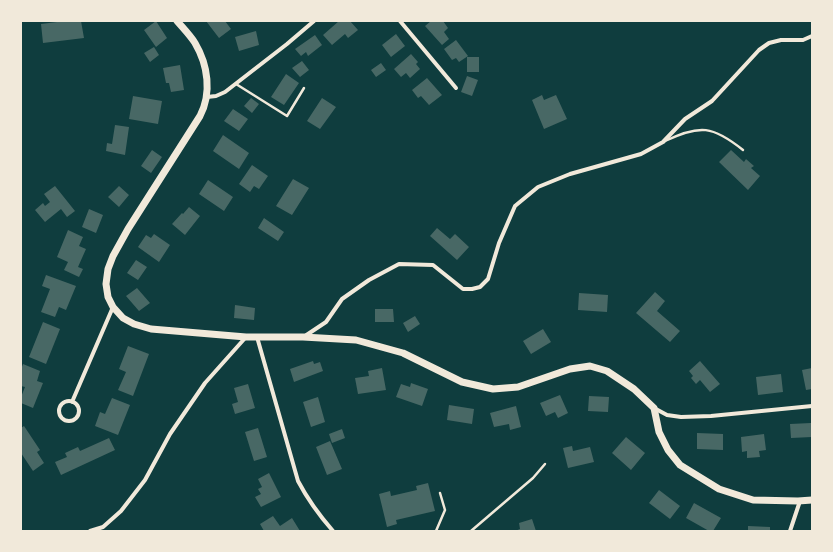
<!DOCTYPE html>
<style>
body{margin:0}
#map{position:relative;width:833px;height:552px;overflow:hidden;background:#0f3d3e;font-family:"Zilla Slab",serif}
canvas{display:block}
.frame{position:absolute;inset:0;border:22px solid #f1e9da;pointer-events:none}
</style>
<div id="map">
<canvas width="833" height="552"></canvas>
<div class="frame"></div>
</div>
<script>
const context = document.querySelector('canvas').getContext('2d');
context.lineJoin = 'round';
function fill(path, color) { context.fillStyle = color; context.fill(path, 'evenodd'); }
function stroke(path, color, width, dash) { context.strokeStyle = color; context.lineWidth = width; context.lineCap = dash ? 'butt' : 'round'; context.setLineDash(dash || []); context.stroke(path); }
const building = new Path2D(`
 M 65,21 L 81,21 L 84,38 L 43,43 L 41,24 Z
 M 156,21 L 167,38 L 156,47 L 144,30 Z
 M 206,21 L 225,21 L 231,29 L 219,38 Z
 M 339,21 L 350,21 L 358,30 L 348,38 L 345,34 L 332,45 L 323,35 Z
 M 431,21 L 443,21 L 448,28 L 444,32 L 449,39 L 442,45 L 425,26 Z
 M 256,31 L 259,45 L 239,51 L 235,37 Z
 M 396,34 L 405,46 L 391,57 L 382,45 Z
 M 315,35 L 322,45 L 308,56 L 306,52 L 301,56 L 295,49 Z
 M 456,40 L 468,56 L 459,62 L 456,58 L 452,60 L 444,49 Z
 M 154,47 L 159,55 L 150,62 L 144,53 Z
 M 411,54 L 418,62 L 416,64 L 420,69 L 410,78 L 406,73 L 401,77 L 394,69 Z
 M 467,57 L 479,57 L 479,72 L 467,72 Z
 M 302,61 L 309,70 L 300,77 L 292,68 Z
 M 381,63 L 386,70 L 376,77 L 371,70 Z
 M 180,65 L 184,90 L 171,92 L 169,83 L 166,83 L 163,68 Z
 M 286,74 L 299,83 L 284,105 L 271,97 Z
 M 467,76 L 478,80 L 472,96 L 461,92 Z
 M 427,78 L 442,95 L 429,105 L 421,96 L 418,98 L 412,90 Z
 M 542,95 L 544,100 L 556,95 L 567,119 L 544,129 L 532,100 Z
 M 133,96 L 162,101 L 158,124 L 129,119 Z
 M 251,98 L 259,104 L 252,113 L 244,106 Z
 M 322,98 L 336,107 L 320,129 L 307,121 Z
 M 233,109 L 248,119 L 239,131 L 224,121 Z
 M 115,125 L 129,127 L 125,155 L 106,151 L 107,143 L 112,144 Z
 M 223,135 L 249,153 L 239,169 L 213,151 Z
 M 152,150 L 162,157 L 151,173 L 141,166 Z
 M 731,150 L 744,162 L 746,159 L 754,166 L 751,168 L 760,176 L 748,190 L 719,162 Z
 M 252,165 L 268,176 L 259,189 L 254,186 L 250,192 L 239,184 Z
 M 293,179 L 309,188 L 292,215 L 276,206 Z
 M 208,180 L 233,197 L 224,211 L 199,194 Z
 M 55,186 L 75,211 L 67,217 L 61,209 L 45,222 L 35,210 L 43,203 L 45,206 L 50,202 L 44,194 Z
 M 119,186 L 129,195 L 119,207 L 108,197 Z
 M 189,207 L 200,216 L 185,235 L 172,224 L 182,213 L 183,214 Z
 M 89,209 L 103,215 L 96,233 L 82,227 Z
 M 264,218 L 284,232 L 278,241 L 258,228 Z
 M 437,228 L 450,239 L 455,234 L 469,247 L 457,260 L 430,236 Z
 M 68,230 L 83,237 L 79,246 L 86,249 L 78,267 L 83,269 L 79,277 L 64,270 L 68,262 L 57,257 Z
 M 154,234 L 170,245 L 159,262 L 138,247 L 146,235 L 151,238 Z
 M 136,260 L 147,267 L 138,280 L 127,273 Z
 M 46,275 L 76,286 L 66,310 L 59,307 L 55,317 L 41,312 L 50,289 L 42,286 Z
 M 137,288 L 150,303 L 139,311 L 126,296 Z
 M 655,292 L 665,301 L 657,311 L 680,331 L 670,342 L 636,313 Z
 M 579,293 L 608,295 L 607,312 L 578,310 Z
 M 235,305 L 255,308 L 254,320 L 234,318 Z
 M 375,309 L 393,309 L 394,322 L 375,322 Z
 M 415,316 L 420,324 L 408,332 L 403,323 Z
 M 43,322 L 60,329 L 46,364 L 29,357 Z
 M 543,329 L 551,342 L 531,354 L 523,341 Z
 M 128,346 L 149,354 L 133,396 L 118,390 L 126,372 L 119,369 Z
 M 313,361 L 314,364 L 320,362 L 323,371 L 294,382 L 290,369 Z
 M 700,361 L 720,384 L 710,392 L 700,380 L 696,384 L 691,378 L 693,376 L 689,371 Z
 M 23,364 L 40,371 L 37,381 L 43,383 L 33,408 L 21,403 L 21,397 L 25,387 L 21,386 L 21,369 Z
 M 382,368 L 386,390 L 358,394 L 355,378 L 369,376 L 368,371 Z
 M 812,368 L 812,389 L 806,390 L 802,370 Z
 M 781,374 L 783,392 L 758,395 L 756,377 Z
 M 411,383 L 428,389 L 422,406 L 396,397 L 401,384 L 410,387 Z
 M 248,384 L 255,408 L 235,414 L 232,404 L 238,402 L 234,388 Z
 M 560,395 L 568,413 L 558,418 L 555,412 L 546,416 L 540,403 Z
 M 589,396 L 609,397 L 608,412 L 588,411 Z
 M 318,397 L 325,422 L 311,427 L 303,402 Z
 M 112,398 L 130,405 L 118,435 L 95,426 L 100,412 L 105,414 Z
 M 449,405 L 474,409 L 472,424 L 447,420 Z
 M 516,406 L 521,427 L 510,430 L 509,424 L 494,427 L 490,413 Z
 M 811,423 L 812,437 L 791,438 L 790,424 Z
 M 24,426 L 40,450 L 37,452 L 44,463 L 33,471 L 21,453 L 21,428 Z
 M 258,428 L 267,457 L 254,461 L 245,432 Z
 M 342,429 L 345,438 L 332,443 L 329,434 Z
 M 697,433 L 723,434 L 723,450 L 697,449 Z
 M 764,434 L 766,450 L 759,451 L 760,457 L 747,458 L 747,451 L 742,452 L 741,437 Z
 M 626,437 L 645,453 L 631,470 L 612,453 Z
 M 109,438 L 115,450 L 61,475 L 55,462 L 67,457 L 65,453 L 78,447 L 80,451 Z
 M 330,441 L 342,469 L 327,475 L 316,447 Z
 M 572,446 L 573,451 L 590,447 L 594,462 L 568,468 L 563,448 Z
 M 269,473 L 281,497 L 261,507 L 255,497 L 261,494 L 258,489 L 262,487 L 258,479 Z
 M 428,483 L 435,511 L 396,520 L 397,524 L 387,527 L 379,494 L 390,491 L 391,496 L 417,490 L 416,486 Z
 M 659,490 L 680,506 L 670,519 L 649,503 Z
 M 694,503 L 721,518 L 713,531 L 709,531 L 686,518 Z
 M 273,516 L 280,526 L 292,518 L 300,531 L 264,531 L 260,524 Z
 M 532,519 L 536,531 L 515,531 L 520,529 L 519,523 Z
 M 748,526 L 770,527 L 770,531 L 748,531 Z`);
const service = new Path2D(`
 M 236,84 L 287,116 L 304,88
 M 665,141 C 700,124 713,126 743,150
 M 436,531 L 445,510 L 440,493
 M 471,531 L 533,478 L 545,464`);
const minor = new Path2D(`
 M 400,21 L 456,88
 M 207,97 L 216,96 L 225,92 L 287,44 L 314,21
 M 305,336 L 326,322 L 342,299 L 369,280 L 399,264 L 433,265 L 463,289 L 472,289 L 480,287 L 488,279 L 499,243 L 515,206 L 538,187 L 570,174 L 641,154 L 663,142 L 685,119 L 712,101 L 759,50 L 769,43 L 781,40 L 803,40 L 812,36
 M 257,337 L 298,481 C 308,500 319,515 333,531
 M59 411a10 10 0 1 1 20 0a10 10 0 1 1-20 0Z
 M 72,402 L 113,307
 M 654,408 L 667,415 L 681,417 L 711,416 L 812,406
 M 90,531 L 103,527 L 121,511 L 145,480 L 170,434 L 205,383 L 246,337
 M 790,531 L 800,501`);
const tertiary = new Path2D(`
 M 177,21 C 183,28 190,35 195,43 C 208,65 212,93 200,116 L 128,229 L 113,256 L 108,269 L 106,284 L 108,297 L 113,307 L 123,318 L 134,324 L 151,329 L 246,337 L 303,337 L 356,340 L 403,353 L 462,382 L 493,389 L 518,387 L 570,369 L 590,366 L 607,371 L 634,389 L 654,408 L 659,432 L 668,450 L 680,465 L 719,489 L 753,500 L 798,501 L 812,500`);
fill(building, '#486865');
stroke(service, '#f1e9da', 2.5);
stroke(minor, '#f1e9da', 4);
stroke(tertiary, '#f1e9da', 7);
</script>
